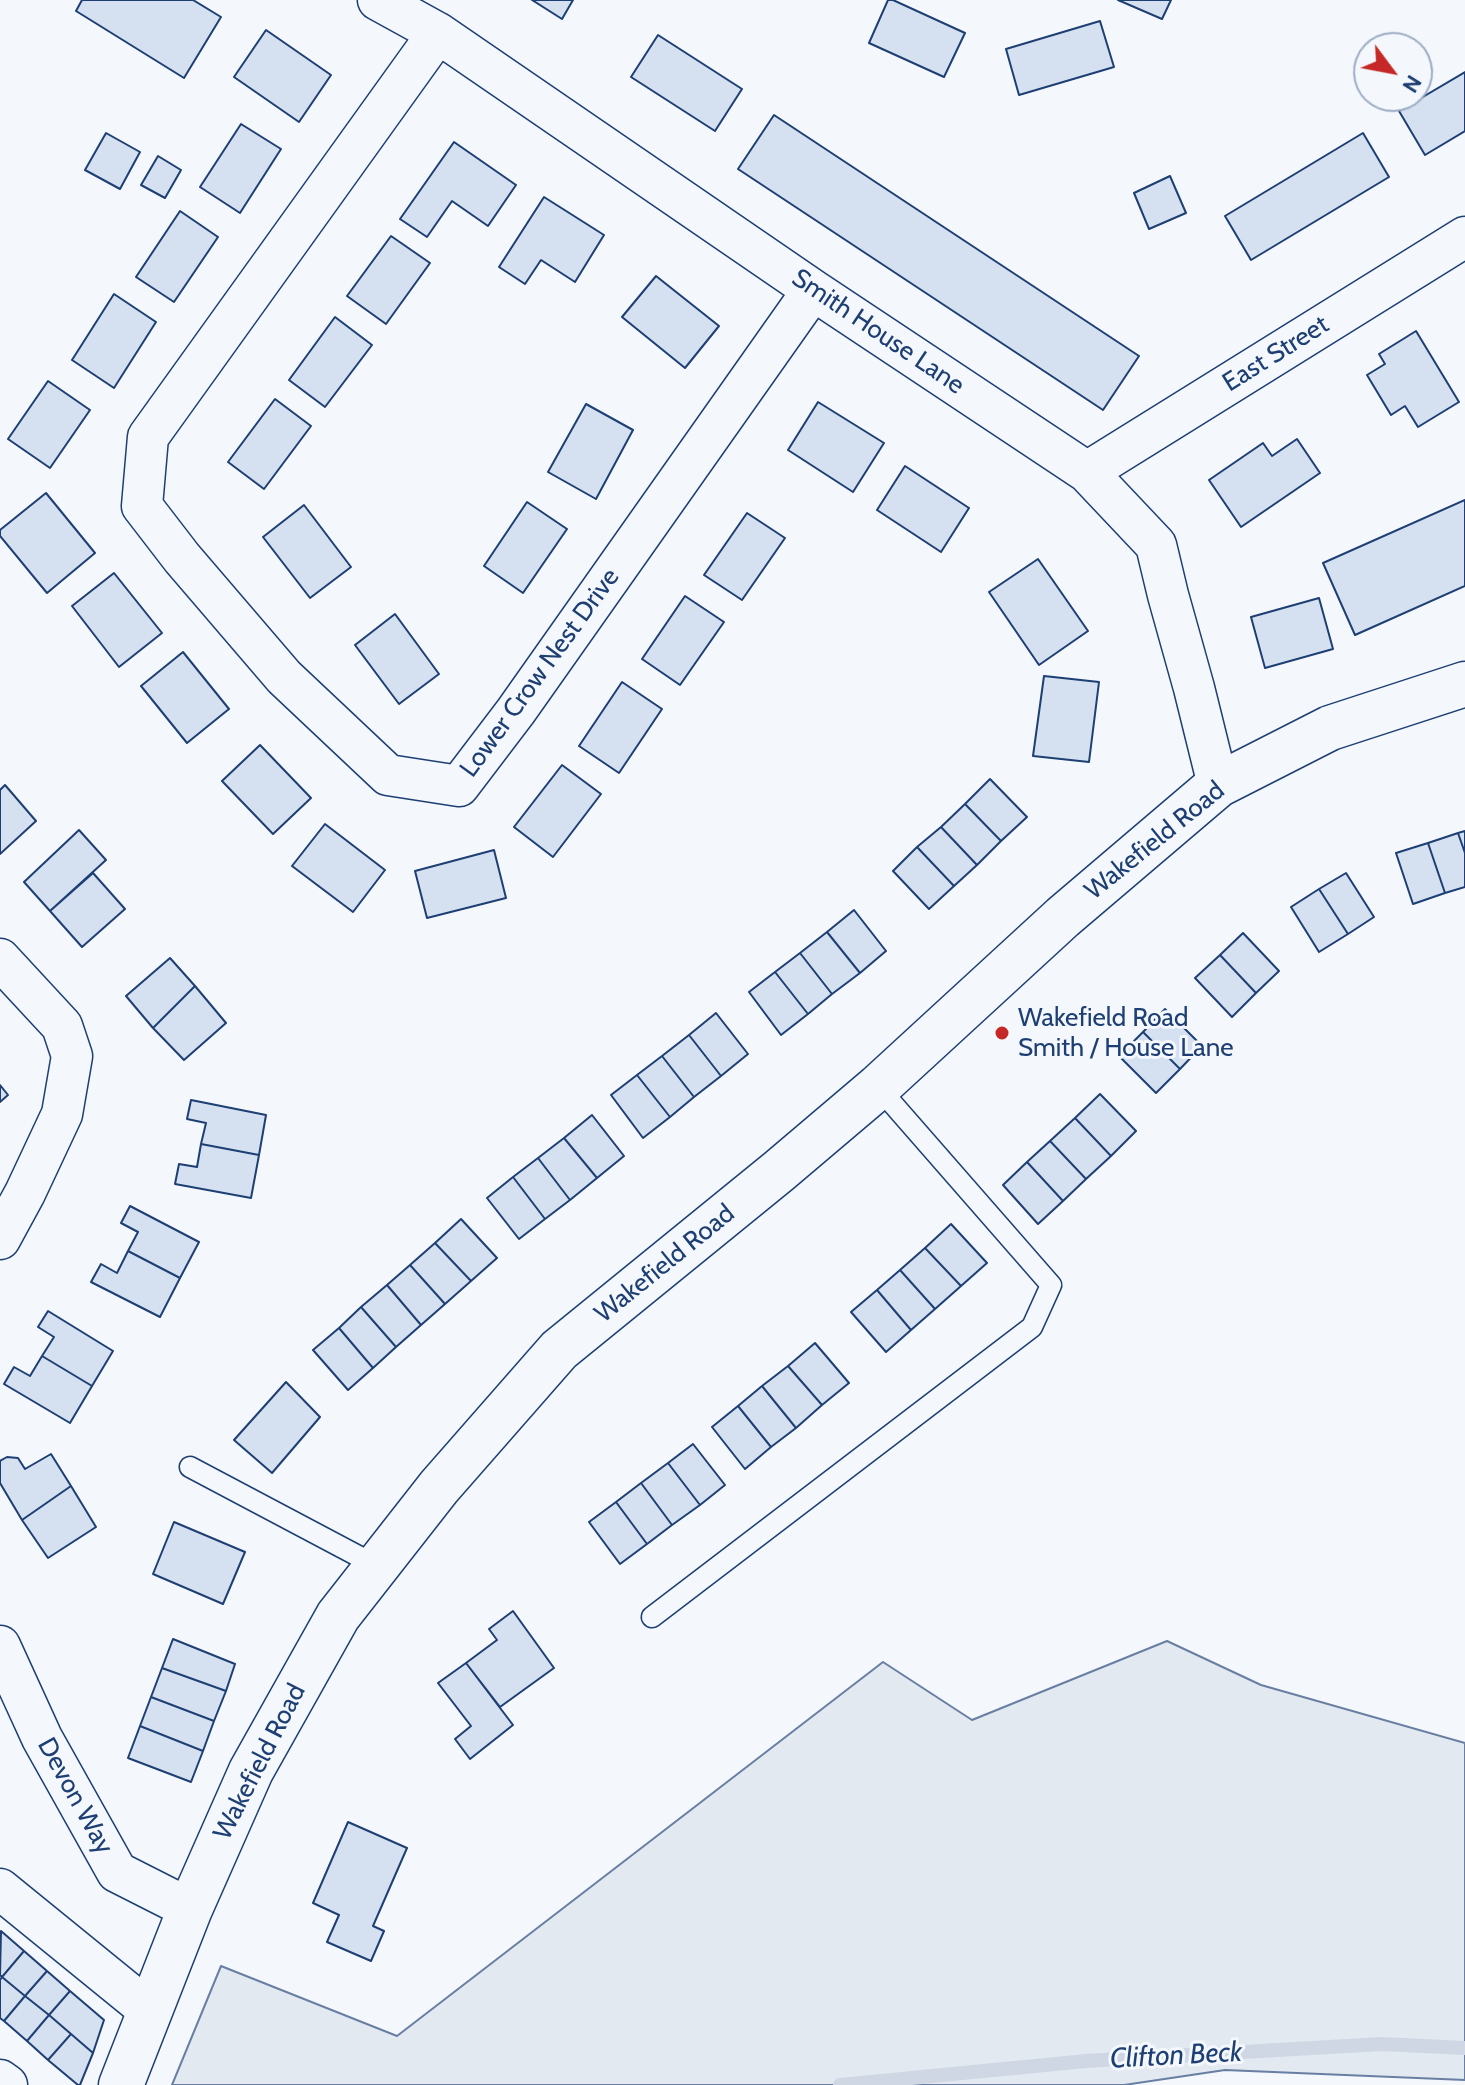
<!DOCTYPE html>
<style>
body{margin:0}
#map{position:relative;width:1465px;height:2085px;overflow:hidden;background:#f4f7fb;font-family:Cabin,sans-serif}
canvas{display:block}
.north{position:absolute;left:1353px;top:32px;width:80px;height:80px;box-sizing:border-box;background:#f4f7fb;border:2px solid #9eadc5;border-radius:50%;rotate:122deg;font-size:22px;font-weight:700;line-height:32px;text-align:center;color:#1d3f73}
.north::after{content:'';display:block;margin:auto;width:28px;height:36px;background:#c62828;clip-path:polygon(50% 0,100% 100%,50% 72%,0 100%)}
</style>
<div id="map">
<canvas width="1465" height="2085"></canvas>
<div class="north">N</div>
</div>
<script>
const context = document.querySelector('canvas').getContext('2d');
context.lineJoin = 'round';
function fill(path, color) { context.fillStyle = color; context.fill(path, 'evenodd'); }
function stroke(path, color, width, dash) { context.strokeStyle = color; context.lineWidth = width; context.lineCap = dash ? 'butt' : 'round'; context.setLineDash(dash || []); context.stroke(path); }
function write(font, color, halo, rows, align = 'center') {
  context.font = font + ' Cabin,sans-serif'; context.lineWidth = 6; context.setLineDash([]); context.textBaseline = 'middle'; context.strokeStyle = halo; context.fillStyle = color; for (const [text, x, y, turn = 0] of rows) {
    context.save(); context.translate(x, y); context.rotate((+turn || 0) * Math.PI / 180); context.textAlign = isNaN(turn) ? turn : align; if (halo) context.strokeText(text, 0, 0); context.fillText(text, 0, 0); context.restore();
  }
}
const green = new Path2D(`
 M 1167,1641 L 1261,1685 L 1465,1743 L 1465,2080 L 1225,2070 L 1124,2085 L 172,2085 L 221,1966 L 397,2036 L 883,1662 L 972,1720 Z`);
const stream = new Path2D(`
 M 840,2085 L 1086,2061 L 1382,2044 L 1465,2048`);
const building = new Path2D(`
 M 82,0 L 193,0 L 221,17 L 184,78 L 76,11 Z
 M 532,0 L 573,0 L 562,19 Z
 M 888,0 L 893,0 L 965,33 L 944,77 L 869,43 Z
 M 1118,0 L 1171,0 L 1162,19 Z
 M 1100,21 L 1114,67 L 1019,95 L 1006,49 Z
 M 266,30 L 331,75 L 299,122 L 234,77 Z
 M 658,35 L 742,89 L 715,131 L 631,77 Z
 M 1465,72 L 1465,131 L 1425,155 L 1399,111 Z
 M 774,115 L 1139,356 L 1103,410 L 738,169 Z
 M 241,124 L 281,149 L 240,213 L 200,187 Z
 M 106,133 L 140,152 L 120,189 L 85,170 Z
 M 1363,133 L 1389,177 L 1251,260 L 1225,216 Z
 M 454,142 L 516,185 L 488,226 L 452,201 L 427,237 L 400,219 Z
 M 158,156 L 181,170 L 165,198 L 141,185 Z
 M 1170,176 L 1186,213 L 1149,229 L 1134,193 Z
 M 544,197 L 604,235 L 575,282 L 541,260 L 525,284 L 499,267 Z
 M 180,211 L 218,237 L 174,302 L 136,277 Z
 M 391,236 L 430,263 L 386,324 L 347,296 Z
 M 656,276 L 719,326 L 685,368 L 622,317 Z
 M 114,294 L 156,322 L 114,388 L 72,360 Z
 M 335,317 L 372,345 L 325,407 L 289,380 Z
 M 1416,331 L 1459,402 L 1418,427 L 1405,406 L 1391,415 L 1367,375 L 1385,364 L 1379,354 Z
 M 48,381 L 90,410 L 50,468 L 8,439 Z
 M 275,399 L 311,426 L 264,489 L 228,462 Z
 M 818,402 L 884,443 L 853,492 L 788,450 Z
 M 586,404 L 633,430 L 596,499 L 548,472 Z
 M 1297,439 L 1320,473 L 1241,527 L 1209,480 L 1263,443 L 1272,456 Z
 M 905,466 L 969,508 L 941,552 L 877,510 Z
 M 46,493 L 95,553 L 47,593 L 0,536 L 0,530 Z
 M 1465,500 L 1465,586 L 1355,635 L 1323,563 Z
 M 527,502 L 567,529 L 523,593 L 484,566 Z
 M 304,505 L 351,567 L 310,598 L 263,537 Z
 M 747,513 L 785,538 L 742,600 L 704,575 Z
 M 1038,559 L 1088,631 L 1039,665 L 989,592 Z
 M 114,573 L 162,633 L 119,667 L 72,606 Z
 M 685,596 L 724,622 L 680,685 L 642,659 Z
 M 1319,598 L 1333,649 L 1265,668 L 1251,617 Z
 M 395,614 L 439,674 L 399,704 L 355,645 Z
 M 183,652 L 229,709 L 187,743 L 141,686 Z
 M 1044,676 L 1099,682 L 1089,762 L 1033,756 Z
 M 622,682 L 662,709 L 619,773 L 579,746 Z
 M 260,745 L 311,798 L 273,834 L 222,781 Z
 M 562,765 L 601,794 L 553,857 L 514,827 Z
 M 990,779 L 1027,817 L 1001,841 L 965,804 Z
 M 5,785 L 36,821 L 0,854 L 0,790 Z
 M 965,804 L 1001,841 L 977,865 L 941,827 Z
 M 325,824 L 385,870 L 353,912 L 292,866 Z
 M 941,827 L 977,865 L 954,886 L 917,847 Z
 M 79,830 L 106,860 L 50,911 L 24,882 Z
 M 1465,831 L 1465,853 L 1458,833 Z
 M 1458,833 L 1465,853 L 1465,887 L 1445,893 L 1428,843 Z
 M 1428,843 L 1445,893 L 1413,904 L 1396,853 Z
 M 917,847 L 954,886 L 929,909 L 893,871 Z
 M 494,850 L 506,898 L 427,918 L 415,871 Z
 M 93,873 L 125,909 L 82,947 L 50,911 Z
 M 1346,873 L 1374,917 L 1348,934 L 1319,889 Z
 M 1319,889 L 1348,934 L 1319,952 L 1291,907 Z
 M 854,910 L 886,951 L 860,973 L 827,932 Z
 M 827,932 L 860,973 L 832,994 L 800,953 Z
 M 1243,933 L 1279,971 L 1256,993 L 1220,955 Z
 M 800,953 L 832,994 L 808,1014 L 775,972 Z
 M 1220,955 L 1256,993 L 1232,1017 L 1195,978 Z
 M 170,958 L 195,986 L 153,1028 L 126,996 Z
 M 775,972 L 808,1014 L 781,1035 L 749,992 Z
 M 195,986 L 226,1023 L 184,1060 L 153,1028 Z
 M 1165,1009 L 1202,1046 L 1180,1069 L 1143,1032 Z
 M 716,1013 L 748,1054 L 721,1076 L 689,1035 Z
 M 1143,1032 L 1180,1069 L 1156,1093 L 1119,1056 Z
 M 689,1035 L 721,1076 L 694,1097 L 662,1056 Z
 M 662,1056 L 694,1097 L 670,1117 L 637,1075 Z
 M 637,1075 L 670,1117 L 643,1138 L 611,1095 Z
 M 0,1085 L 8,1095 L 0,1102 Z
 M 1100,1094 L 1136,1131 L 1111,1156 L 1075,1118 Z
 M 191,1100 L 266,1115 L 259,1155 L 201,1144 L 206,1123 L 187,1119 Z
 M 592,1115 L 624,1156 L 597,1178 L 564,1138 Z
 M 1075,1118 L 1111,1156 L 1086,1179 L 1050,1141 Z
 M 564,1138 L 597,1178 L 570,1200 L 538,1158 Z
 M 1050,1141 L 1086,1179 L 1063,1201 L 1027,1162 Z
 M 201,1144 L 259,1155 L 251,1198 L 175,1184 L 179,1164 L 197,1167 Z
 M 538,1158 L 570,1200 L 545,1219 L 513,1177 Z
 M 1027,1162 L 1063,1201 L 1038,1224 L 1003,1185 Z
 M 513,1177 L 545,1219 L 519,1239 L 487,1198 Z
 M 130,1206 L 199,1242 L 180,1278 L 128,1251 L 138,1232 L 121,1223 Z
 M 461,1219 L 497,1258 L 471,1281 L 435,1243 Z
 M 951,1224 L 987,1263 L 961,1286 L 925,1248 Z
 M 435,1243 L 471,1281 L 445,1304 L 410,1265 Z
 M 925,1248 L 961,1286 L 935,1309 L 900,1270 Z
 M 128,1251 L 180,1278 L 160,1317 L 91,1282 L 101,1264 L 117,1273 Z
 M 410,1265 L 445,1304 L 421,1325 L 387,1285 Z
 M 900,1270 L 935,1309 L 911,1330 L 877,1290 Z
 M 387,1285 L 421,1325 L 396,1347 L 361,1307 Z
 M 877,1290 L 911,1330 L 886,1352 L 851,1312 Z
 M 361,1307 L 396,1347 L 373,1368 L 339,1328 Z
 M 48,1311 L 113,1351 L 92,1386 L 42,1356 L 54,1337 L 38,1327 Z
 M 339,1328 L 373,1368 L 348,1390 L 313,1350 Z
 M 815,1343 L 849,1383 L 822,1405 L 788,1366 Z
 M 42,1356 L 92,1386 L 70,1423 L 4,1384 L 14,1367 L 30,1376 Z
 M 788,1366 L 822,1405 L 796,1428 L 762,1386 Z
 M 286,1382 L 320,1417 L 272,1473 L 234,1440 Z
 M 762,1386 L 796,1428 L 771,1447 L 738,1406 Z
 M 738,1406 L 771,1447 L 745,1469 L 712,1427 Z
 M 693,1444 L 725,1485 L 700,1505 L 668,1463 Z
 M 51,1454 L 71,1486 L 22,1520 L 0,1483 L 0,1461 L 7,1457 L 18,1458 L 25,1469 Z
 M 668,1463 L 700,1505 L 672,1525 L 641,1483 Z
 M 641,1483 L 672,1525 L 647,1544 L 616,1502 Z
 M 71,1486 L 96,1527 L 48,1558 L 22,1520 Z
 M 616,1502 L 647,1544 L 620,1564 L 589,1522 Z
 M 174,1522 L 245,1552 L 223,1604 L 153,1574 Z
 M 513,1611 L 554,1668 L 500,1707 L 466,1663 L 497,1640 L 489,1629 Z
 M 173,1639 L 235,1664 L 226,1691 L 162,1668 Z
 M 466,1663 L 513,1725 L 470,1759 L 455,1739 L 471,1726 L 438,1683 Z
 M 162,1668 L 226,1691 L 214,1721 L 151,1697 Z
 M 151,1697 L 214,1721 L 203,1751 L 140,1726 Z
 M 140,1726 L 203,1751 L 191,1782 L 128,1758 Z
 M 348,1822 L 407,1848 L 373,1926 L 384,1931 L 371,1961 L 327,1942 L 339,1915 L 313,1903 Z
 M 1,1931 L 24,1951 L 2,1977 L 0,1975 Z
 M 24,1951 L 47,1971 L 25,1996 L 2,1977 Z
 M 47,1971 L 70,1991 L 49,2015 L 25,1996 Z
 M 2,1977 L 25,1996 L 4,2021 L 0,2018 L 0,1980 Z
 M 70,1991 L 104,2020 L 93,2053 L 49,2015 Z
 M 25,1996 L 49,2015 L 27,2041 L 4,2021 Z
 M 49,2015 L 71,2034 L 48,2060 L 27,2041 Z
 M 71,2034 L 93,2053 L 80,2085 L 78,2085 L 48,2060 Z`);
const lane = new Path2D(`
 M 190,1467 L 377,1566
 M 652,1617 L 1032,1327 L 1051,1285 L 878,1087`);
const street = new Path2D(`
 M 378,0 L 438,33 L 813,290 L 1087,472 L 1156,545 L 1168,595 L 1194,688 L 1218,785
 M 438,33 L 148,437 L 142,506 L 182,558 L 284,677 L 388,775 L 459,786 L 516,711 L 813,290
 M 1087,472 L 1465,237
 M 0,959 L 62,1026 L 72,1056 L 62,1114 L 25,1193 L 0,1239
 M 0,1646 L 42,1738 L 117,1872 L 190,1909
 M 0,1889 L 150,2011
 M 0,2080 L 7,2085`);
const primary = new Path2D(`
 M 121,2085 L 190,1909 L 251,1771 L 338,1616 L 439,1487 L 559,1350 L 779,1171 L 878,1087 L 1063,917 L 1218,785 L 1330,728 L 1465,684`);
const markers = [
 [1002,1033,8,"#c62828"]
];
const streetNames = [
 ["Smith House Lane",878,332,34],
 ["East Street",1276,354,-32],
 ["Lower Crow Nest Drive",540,673,-54],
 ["Wakefield Road",1155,841,-39],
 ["Wakefield Road",665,1264,-39],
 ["Wakefield Road",260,1762,-63],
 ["Devon Way",75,1796,61]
];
const poiNames = [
 ["Wakefield Road",1018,1018],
 ["Smith / House Lane",1018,1048]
];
const waterNames = [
 ["Clifton Beck",1176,2056,-3]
];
fill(green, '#e3e9f0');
stroke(green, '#687fa3', 2);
stroke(stream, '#cfd7e4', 14);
fill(building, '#d5e0f0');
stroke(building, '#1d3f73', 2);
stroke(lane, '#1d3f73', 23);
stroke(street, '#1d3f73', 43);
stroke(primary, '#1d3f73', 47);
stroke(lane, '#f4f7fb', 20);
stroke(street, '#f4f7fb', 40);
stroke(primary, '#f4f7fb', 44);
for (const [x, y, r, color] of markers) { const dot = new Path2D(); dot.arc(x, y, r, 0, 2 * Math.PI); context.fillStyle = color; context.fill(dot); stroke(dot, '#f4f7fb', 3); }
write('26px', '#1d3f73', '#f4f7fb', streetNames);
write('26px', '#1d3f73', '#f4f7fb', poiNames, 'left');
write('italic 28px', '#1d3f73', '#f4f7fb', waterNames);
</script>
